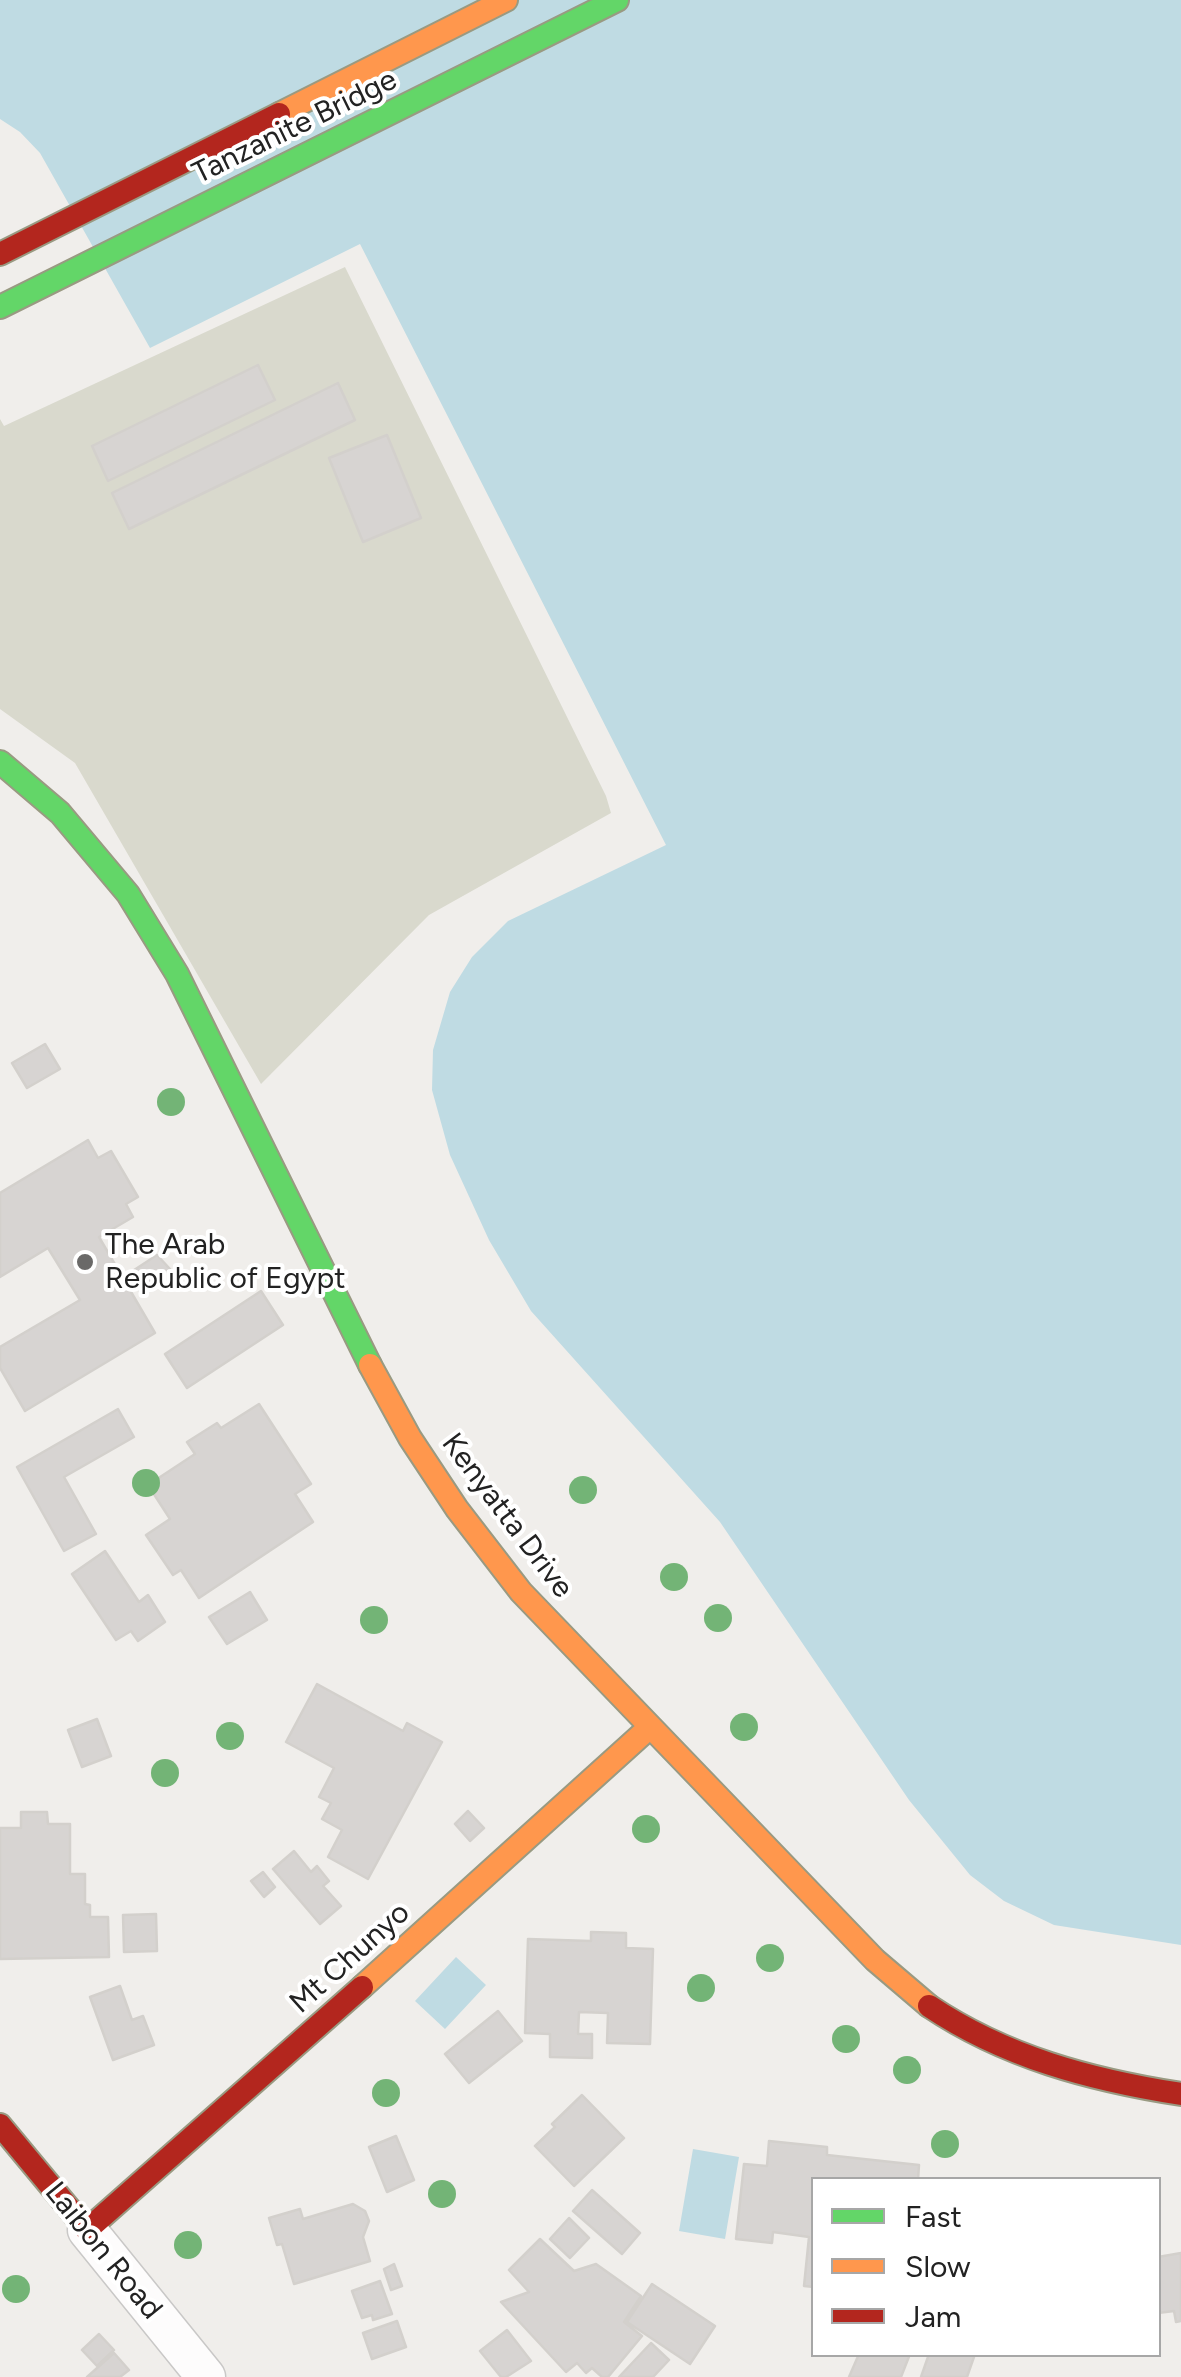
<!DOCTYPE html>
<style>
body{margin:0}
#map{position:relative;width:1181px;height:2377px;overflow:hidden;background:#f0eeeb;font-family:Figtree,sans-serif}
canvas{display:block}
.legend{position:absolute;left:811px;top:2177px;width:350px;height:180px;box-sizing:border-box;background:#fff;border:2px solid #a7a7a7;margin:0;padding:12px 18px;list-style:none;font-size:30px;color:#222}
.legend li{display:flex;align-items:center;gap:20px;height:50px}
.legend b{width:50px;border:2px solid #a7a7a7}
</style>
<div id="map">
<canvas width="1181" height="2377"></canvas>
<ul class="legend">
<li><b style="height:12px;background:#63d668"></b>Fast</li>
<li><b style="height:12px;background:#ff974d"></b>Slow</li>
<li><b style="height:12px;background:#b3261e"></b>Jam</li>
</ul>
</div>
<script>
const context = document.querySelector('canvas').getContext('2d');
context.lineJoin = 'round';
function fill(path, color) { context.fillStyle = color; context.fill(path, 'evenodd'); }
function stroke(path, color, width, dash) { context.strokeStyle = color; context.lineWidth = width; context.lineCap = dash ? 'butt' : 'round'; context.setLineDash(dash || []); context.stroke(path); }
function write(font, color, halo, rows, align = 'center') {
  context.font = font + ' Figtree,sans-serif'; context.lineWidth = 8; context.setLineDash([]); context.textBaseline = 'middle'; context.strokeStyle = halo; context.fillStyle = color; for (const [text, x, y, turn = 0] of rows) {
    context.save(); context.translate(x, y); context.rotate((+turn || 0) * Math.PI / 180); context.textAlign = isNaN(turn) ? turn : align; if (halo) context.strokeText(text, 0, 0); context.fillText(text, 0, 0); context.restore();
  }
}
const construction = new Path2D(`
 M 345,267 L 606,796 L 611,813 L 429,915 L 261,1084 L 75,763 L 0,709 L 0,419 L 4,426 Z`);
const water = new Path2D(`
 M 0,0 L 1181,0 L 1181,1945 L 1054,1925 L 1004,1901 L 970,1875 L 909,1800 L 720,1522 L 531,1311 L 489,1240 L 450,1155 L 432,1090 L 433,1050 L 450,992 L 472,957 L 508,921 L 666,845 L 360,244 L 150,348 L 40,153 L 20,132 L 0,119 Z
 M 456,1957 L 486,1985 L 445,2029 L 415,2001 Z
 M 693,2149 L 739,2157 L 725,2239 L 679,2231 Z`);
const building = new Path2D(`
 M 258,365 L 275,400 L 108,481 L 92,446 Z
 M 338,383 L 355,420 L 129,529 L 112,493 Z
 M 387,435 L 421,518 L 363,542 L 329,458 Z
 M 45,1044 L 60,1069 L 27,1088 L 12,1063 Z
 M 88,1140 L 98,1158 L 111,1151 L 138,1197 L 126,1204 L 133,1217 L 99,1237 L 155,1333 L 25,1411 L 0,1368 L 0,1347 L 80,1300 L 48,1248 L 0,1277 L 0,1193 Z
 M 157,1255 L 170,1269 L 167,1271 L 171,1277 L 142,1295 L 128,1274 Z
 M 261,1291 L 283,1325 L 187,1388 L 165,1354 Z
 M 259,1404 L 311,1484 L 295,1494 L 313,1522 L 199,1598 L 181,1570 L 173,1575 L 146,1535 L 170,1519 L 148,1485 L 195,1454 L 187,1442 L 217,1423 L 221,1428 Z
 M 118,1409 L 134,1437 L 64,1477 L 96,1534 L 64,1551 L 17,1467 Z
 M 105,1551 L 139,1602 L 148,1595 L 165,1622 L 138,1641 L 131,1631 L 116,1640 L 72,1574 Z
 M 250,1592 L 267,1620 L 227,1644 L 209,1617 Z
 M 317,1684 L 403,1731 L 407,1723 L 442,1742 L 368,1879 L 328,1857 L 342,1830 L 322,1819 L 331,1803 L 319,1797 L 334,1768 L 286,1742 Z
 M 97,1719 L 111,1756 L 82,1767 L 68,1730 Z
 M 468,1811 L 484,1828 L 470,1841 L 455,1824 Z
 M 21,1812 L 47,1812 L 48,1824 L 70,1824 L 70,1874 L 85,1874 L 85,1904 L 90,1905 L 90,1917 L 108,1917 L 109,1957 L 0,1959 L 0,1828 L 21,1828 Z
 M 294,1851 L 311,1872 L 317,1866 L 329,1881 L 323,1886 L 341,1906 L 320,1924 L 273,1869 Z
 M 263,1872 L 275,1887 L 264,1897 L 251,1881 Z
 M 156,1914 L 157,1951 L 124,1952 L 123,1915 Z
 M 591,1932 L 626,1933 L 626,1948 L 653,1949 L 650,2044 L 607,2043 L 608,2013 L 579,2012 L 578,2034 L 592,2034 L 592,2058 L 550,2057 L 550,2034 L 525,2033 L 528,1939 L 591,1941 Z
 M 120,1986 L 132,2020 L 143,2016 L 154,2045 L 113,2060 L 90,1997 Z
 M 498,2011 L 522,2041 L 469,2083 L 445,2054 Z
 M 582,2095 L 624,2138 L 574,2186 L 535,2146 L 555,2127 L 552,2124 Z
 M 396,2136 L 414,2180 L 387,2192 L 369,2147 Z
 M 769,2141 L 827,2147 L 827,2155 L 919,2165 L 918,2180 L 814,2180 L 814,2287 L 804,2286 L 809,2237 L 773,2232 L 772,2243 L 736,2239 L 744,2164 L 767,2166 Z
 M 592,2190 L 640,2233 L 622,2254 L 573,2211 Z
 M 353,2204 L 365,2211 L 369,2221 L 363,2237 L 370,2261 L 294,2284 L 282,2244 L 277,2245 L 269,2218 L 300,2209 L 303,2219 Z
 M 569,2218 L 589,2238 L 570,2258 L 550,2239 Z
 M 540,2239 L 574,2271 L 596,2264 L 641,2296 L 624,2322 L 642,2336 L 608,2377 L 602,2377 L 592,2368 L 586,2373 L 577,2363 L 566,2372 L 501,2302 L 529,2292 L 509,2270 Z
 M 1181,2253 L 1181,2321 L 1176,2322 L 1174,2311 L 1158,2313 L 1158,2257 Z
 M 394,2264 L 402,2286 L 391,2290 L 384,2269 Z
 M 380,2281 L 392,2314 L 373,2320 L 372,2315 L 362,2318 L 352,2291 Z
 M 652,2284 L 715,2326 L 690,2364 L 627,2322 Z
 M 397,2321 L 406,2347 L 372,2359 L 363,2333 Z
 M 507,2330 L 531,2361 L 506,2377 L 501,2377 L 480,2351 Z
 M 99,2334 L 114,2350 L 97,2366 L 82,2350 Z
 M 651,2343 L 669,2360 L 653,2377 L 619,2377 Z
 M 114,2353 L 129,2370 L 120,2377 L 87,2377 Z
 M 859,2354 L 910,2354 L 901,2377 L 849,2377 Z
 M 929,2354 L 975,2354 L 967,2377 L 921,2377 Z`);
const street = new Path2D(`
 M 87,2230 L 206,2377`);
const fast = new Path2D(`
 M 0,307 L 617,0
 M 0,762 L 60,813 L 128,894 L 177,974 L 370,1365`);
const slow = new Path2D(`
 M 279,114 L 506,0
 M 370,1365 L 410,1438 L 457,1509 L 521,1592 L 875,1960 L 929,2006
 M 362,1987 L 650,1727`);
const jam = new Path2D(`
 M 0,254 L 279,114
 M 929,2006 C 1005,2057 1091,2080 1181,2094
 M 0,2125 L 87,2230 L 362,1987`);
const trees = [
 [171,1102],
 [146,1483],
 [583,1490],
 [674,1577],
 [718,1618],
 [374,1620],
 [744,1727],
 [230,1736],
 [165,1773],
 [646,1829],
 [770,1958],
 [701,1988],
 [846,2039],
 [907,2070],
 [386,2093],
 [945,2144],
 [442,2194],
 [188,2245],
 [16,2289]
];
const markers = [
 [85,1262,10,"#6a6968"]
];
const streetNames = [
 ["Tanzanite Bridge",295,127,-26],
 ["Kenyatta Drive",507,1516,53],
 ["Mt Chunyo",350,1958,-42],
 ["Laibon Road",103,2251,51]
];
const poiNames = [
 ["The Arab",105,1245],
 ["Republic of Egypt",105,1279]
];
fill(construction, '#d9d9cd');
fill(water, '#bfdbe3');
fill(building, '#d7d4d2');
stroke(building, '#d3d0cc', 2.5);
stroke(street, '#c9c8c7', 41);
stroke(fast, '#999a82', 26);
stroke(slow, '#999a82', 26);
stroke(jam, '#999a82', 26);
stroke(street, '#fdfcfc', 38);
stroke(fast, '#63d668', 22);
stroke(slow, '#ff974d', 22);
stroke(jam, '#b3261e', 22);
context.fillStyle = '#73b476';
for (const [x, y] of trees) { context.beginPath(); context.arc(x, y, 14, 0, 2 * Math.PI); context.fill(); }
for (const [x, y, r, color] of markers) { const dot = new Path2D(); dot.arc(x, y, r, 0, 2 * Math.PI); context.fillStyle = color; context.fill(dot); stroke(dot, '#fff', 4); }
write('30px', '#222', '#fff', streetNames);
write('30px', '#222', '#fff', poiNames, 'left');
</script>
